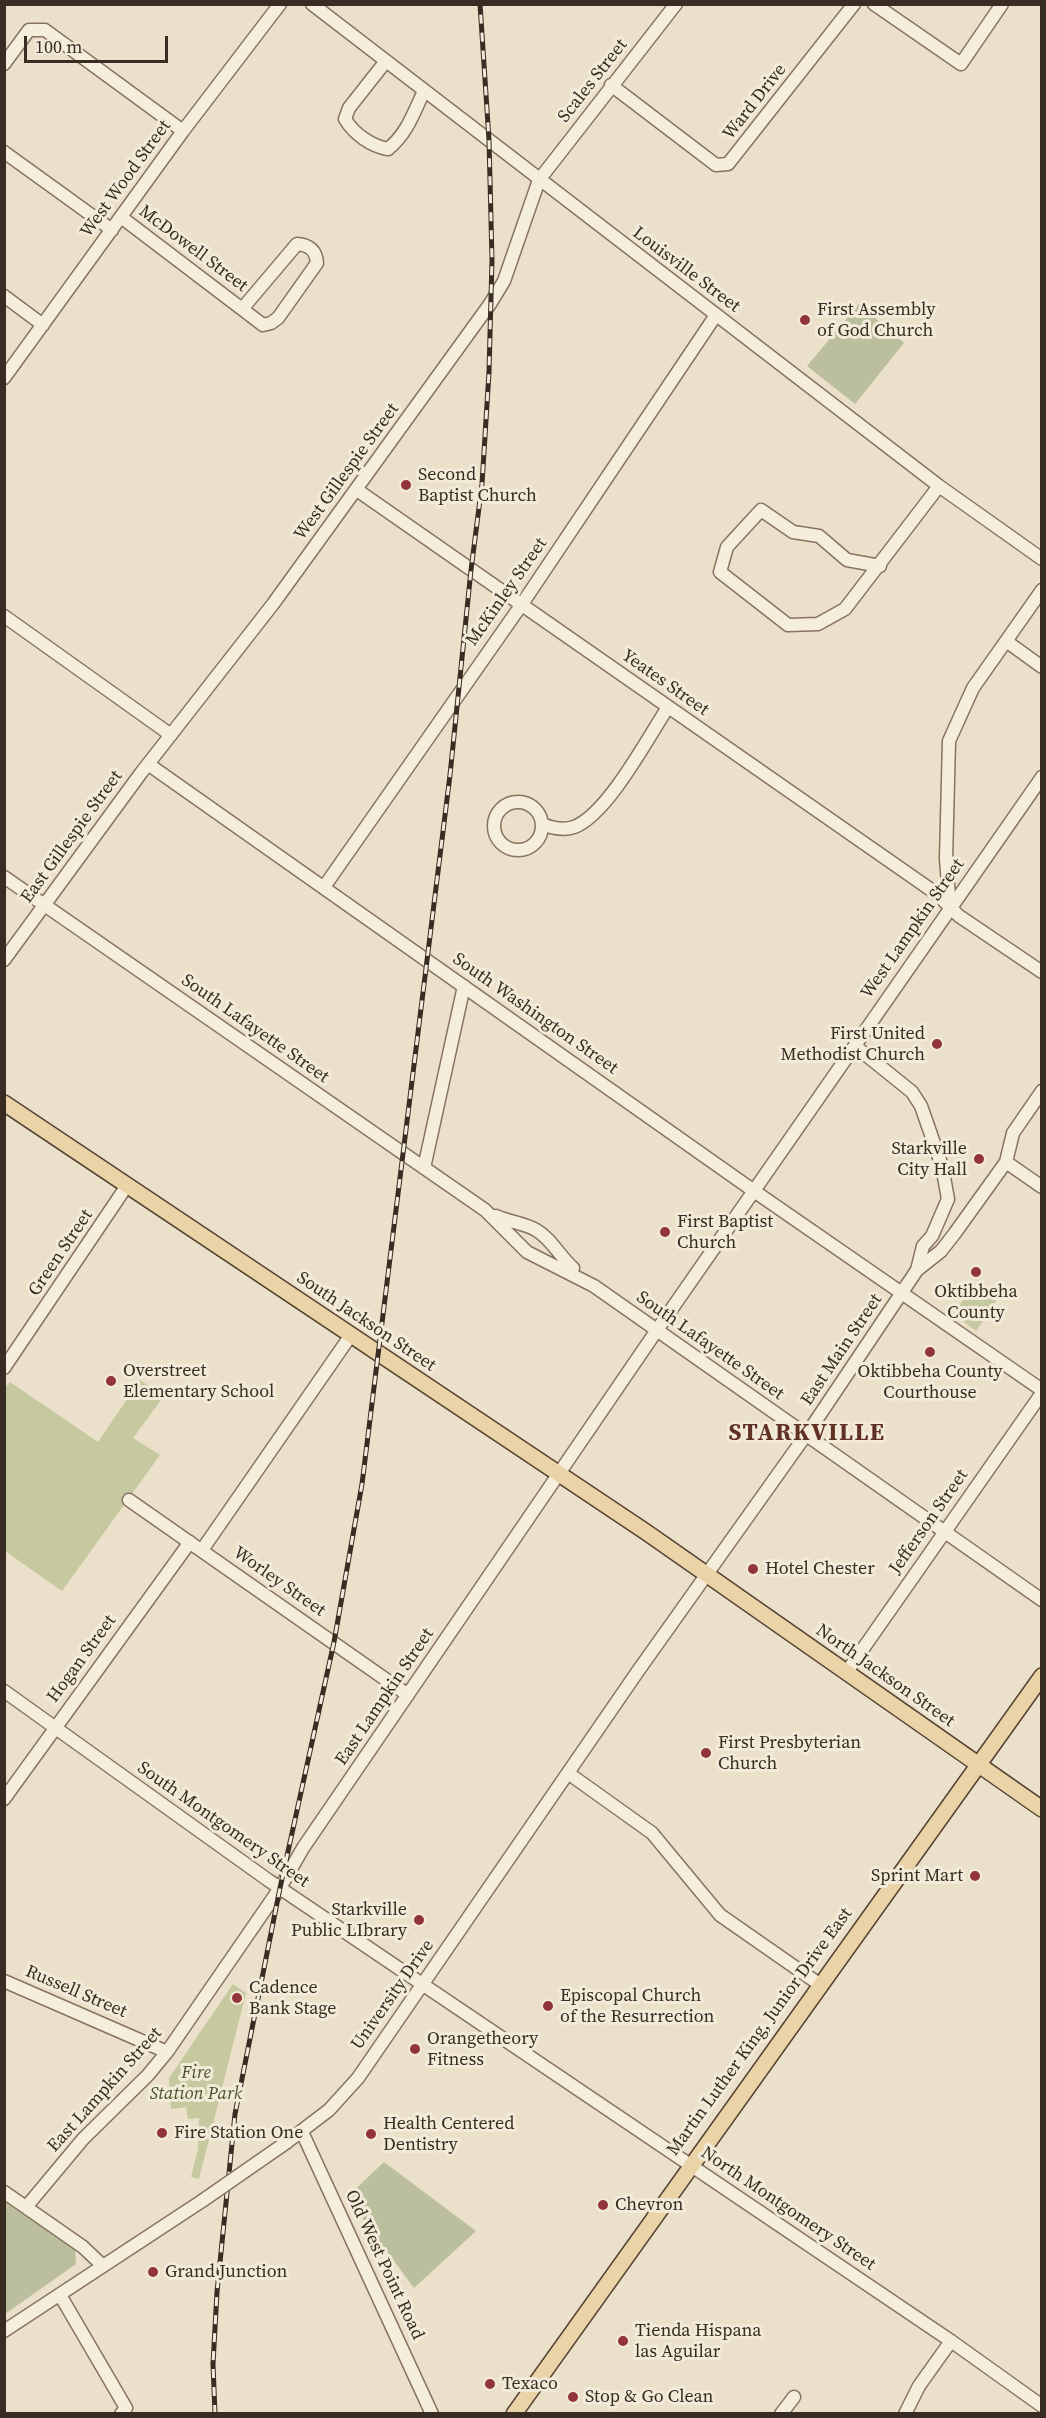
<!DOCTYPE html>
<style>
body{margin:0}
#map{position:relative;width:1046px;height:2418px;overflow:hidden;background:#ebe0ca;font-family:"Source Serif 4",serif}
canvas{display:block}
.frame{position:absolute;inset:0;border:6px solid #392c22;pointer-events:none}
.scale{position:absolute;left:24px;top:36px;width:144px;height:27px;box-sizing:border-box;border:3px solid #392c22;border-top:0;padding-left:8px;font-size:18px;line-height:21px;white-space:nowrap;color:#392c22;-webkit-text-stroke:4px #f3ebd9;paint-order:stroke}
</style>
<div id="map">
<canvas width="1046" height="2418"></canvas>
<div class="frame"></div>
<div class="scale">100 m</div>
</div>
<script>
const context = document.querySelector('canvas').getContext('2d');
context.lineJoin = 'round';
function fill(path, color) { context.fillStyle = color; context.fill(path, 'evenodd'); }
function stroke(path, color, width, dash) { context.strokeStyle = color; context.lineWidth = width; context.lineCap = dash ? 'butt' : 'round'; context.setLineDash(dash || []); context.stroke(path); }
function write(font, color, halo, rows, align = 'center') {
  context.font = font + ' "Source Serif 4",serif'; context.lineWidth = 6; context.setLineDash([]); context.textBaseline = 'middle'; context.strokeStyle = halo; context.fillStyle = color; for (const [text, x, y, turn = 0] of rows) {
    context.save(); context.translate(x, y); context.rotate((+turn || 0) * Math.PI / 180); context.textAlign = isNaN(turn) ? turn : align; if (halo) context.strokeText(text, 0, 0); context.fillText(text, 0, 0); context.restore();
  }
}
const green = new Path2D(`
 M 974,1285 L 996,1301 L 976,1331 L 953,1314 Z
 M 140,1380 L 164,1396 L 133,1438 L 160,1455 L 62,1591 L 5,1551 L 4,1389 L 10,1382 L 98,1442 Z
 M 233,1984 L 246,1993 L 199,2179 L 191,2177 L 198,2149 L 199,2118 L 188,2119 L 186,2107 L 171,2109 L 169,2078 Z`);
const cemetery = new Path2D(`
 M 859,304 L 904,343 L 855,404 L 807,366 Z
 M 384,2162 L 476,2231 L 414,2288 L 347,2197 Z
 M 5,2197 L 75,2246 L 76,2264 L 5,2314 Z`);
const minor = new Path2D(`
 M 312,4 L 939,486 L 1042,559
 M 874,4 L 961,64 L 1002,4
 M 386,61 L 349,108 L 345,119 C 354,134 371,146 388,149 C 407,134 414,112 424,91
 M 4,64 L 29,30 L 45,30 L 183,131
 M 611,85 L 716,165 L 728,164 L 854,4
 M 4,152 L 112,230
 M 121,217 L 242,309
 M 297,244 C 309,245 316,250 317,263 L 278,318 L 271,323 L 263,325 L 242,309 Z
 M 4,296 L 43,325
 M 4,378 L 183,131 L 280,4
 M 357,490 L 937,894 L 959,916 L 1042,972
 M 880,566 L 847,560 L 819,536 L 793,532 L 761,510 L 727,547 L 720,572 L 788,625 L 818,624 L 845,609 L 939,486
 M 4,616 L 171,735
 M 1006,641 L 1042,667
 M 148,764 L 754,1191 L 1042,1390
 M494 826a24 24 0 1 1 48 0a24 24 0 1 1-48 0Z
 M 542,824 C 552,828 563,831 574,827 C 607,815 648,738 668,707
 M 4,877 L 485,1210 L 527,1252 L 594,1286 L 1042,1600
 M 324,887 L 522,604 L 716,315
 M 950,909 L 946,859 L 949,741 L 973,688 L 1042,590
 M 4,960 L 141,773 L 273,604 L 490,304 L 504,281 L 539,180 L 676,4
 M 855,1046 L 912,1092 L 921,1106 L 942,1166 L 948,1199 L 932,1236 L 923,1246 L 917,1270
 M 1006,1162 L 1042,1187
 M 424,1168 L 464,986
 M 496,1216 C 509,1222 524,1223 536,1230 C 552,1239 559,1256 573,1268
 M 4,1368 L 126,1187
 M 129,1500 L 408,1695
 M 202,1550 L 351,1335
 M 846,1673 L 1042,1393
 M 4,1691 L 268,1880 L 951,2341 L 1042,2406
 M 568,1773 L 652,1833 L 720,1915 L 819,1984
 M 4,1799 L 190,1542
 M 4,1981 L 167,2052
 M 302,2132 L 432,2414
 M 287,2142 L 329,2110 L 358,2078 L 638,1671 L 813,1425 L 917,1270 L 941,1251 L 955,1233 L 1006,1162 L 1013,1133 L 1042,1091
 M 4,2192 L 83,2247 L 103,2266
 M 27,2206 L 83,2139 L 148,2075 L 167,2052 L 280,1888 L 303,1848 L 657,1330 L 1042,777
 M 60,2295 L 126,2408 L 121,2414
 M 4,2331 L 202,2201
 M 781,2414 L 794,2397
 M 905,2414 L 919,2386 L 951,2341`);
const major = new Path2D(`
 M 4,1103 L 646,1532 L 1042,1809
 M 514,2414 L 1042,1676`);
const rail = new Path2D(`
 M 215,2414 L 213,2364 L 217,2292 L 235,2114 L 280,1888 L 334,1642 L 362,1484 L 450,775 L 471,570 L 482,484 L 489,372 L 492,260 L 489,140 L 480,4`);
const minorBridge = new Path2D(`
 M 202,2201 L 287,2142`);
const markers = [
 [805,320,6,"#913539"],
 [406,485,6,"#913539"],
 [937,1044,6,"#913539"],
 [979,1159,6,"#913539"],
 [665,1232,6,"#913539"],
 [976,1272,6,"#913539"],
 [930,1352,6,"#913539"],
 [111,1381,6,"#913539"],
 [753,1569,6,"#913539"],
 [706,1753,6,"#913539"],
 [975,1876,6,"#913539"],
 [419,1920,6,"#913539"],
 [237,1998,6,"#913539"],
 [548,2006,6,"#913539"],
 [415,2049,6,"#913539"],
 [162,2133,6,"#913539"],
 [371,2134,6,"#913539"],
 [603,2205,6,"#913539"],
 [153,2272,6,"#913539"],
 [623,2341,6,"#913539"],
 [490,2384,6,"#913539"],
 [573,2397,6,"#913539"]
];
const streetNames = [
 ["Scales Street",593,81,-52],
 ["Ward Drive",755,102,-52],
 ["West Wood Street",126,179,-54],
 ["McDowell Street",193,249,37],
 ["Louisville Street",686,270,37],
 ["West Gillespie Street",347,472,-54],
 ["McKinley Street",507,592,-55],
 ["Yeates Street",665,683,35],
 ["East Gillespie Street",72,837,-54],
 ["West Lampkin Street",913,929,-55],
 ["South Washington Street",535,1014,35],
 ["South Lafayette Street",255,1029,35],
 ["Green Street",61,1253,-56],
 ["South Jackson Street",366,1322,34],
 ["South Lafayette Street",710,1346,35],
 ["East Main Street",842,1350,-56],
 ["Jefferson Street",929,1522,-55],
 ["Worley Street",279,1582,35],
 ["Hogan Street",82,1659,-54],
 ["North Jackson Street",885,1676,35],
 ["East Lampkin Street",385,1697,-56],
 ["South Montgomery Street",223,1825,35],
 ["Russell Street",76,1992,23],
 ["University Drive",393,1995,-55],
 ["Martin Luther King, Junior Drive East",760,2032,-54],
 ["East Lampkin Street",105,2090,-48],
 ["North Montgomery Street",788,2209,34],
 ["Old West Point Road",384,2265,65]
];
const poiNames = [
 ["First Assembly",817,310],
 ["of God Church",817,331],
 ["Second",418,475],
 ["Baptist Church",418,496],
 ["First United",925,1034,"right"],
 ["Methodist Church",925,1055,"right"],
 ["Starkville",967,1149,"right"],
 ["City Hall",967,1170,"right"],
 ["First Baptist",677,1222],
 ["Church",677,1243],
 ["Oktibbeha",976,1292,"center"],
 ["County",976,1313,"center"],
 ["Overstreet",123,1371],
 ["Elementary School",123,1392],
 ["Oktibbeha County",930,1372,"center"],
 ["Courthouse",930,1393,"center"],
 ["Hotel Chester",765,1569],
 ["First Presbyterian",718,1743],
 ["Church",718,1764],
 ["Sprint Mart",963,1876,"right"],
 ["Starkville",407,1910,"right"],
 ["Public LIbrary",407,1931,"right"],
 ["Cadence",249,1988],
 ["Bank Stage",249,2009],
 ["Episcopal Church",560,1996],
 ["of the Resurrection",560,2017],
 ["Orangetheory",427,2039],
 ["Fitness",427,2060],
 ["Health Centered",383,2124],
 ["Dentistry",383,2145],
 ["Fire Station One",174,2133],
 ["Chevron",615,2205],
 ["Grand Junction",165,2272],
 ["Tienda Hispana",635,2331],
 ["las Aguilar",635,2352],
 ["Texaco",502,2384],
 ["Stop & Go Clean",585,2397]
];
const parkNames = [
 ["Fire",196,2073],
 ["Station Park",196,2094]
];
const districtNames = [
 ["STARKVILLE",807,1434]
];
fill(green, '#c6c99f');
fill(cemetery, '#bcbf9d');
stroke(minor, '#877360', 15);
stroke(major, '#554233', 18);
stroke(minor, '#f6eedd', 12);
stroke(major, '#ead3a7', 15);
stroke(rail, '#392c22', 5);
stroke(rail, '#f3ebd9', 3, [9]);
stroke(minorBridge, '#877360', 15, []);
stroke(minorBridge, '#f6eedd', 12);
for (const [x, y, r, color] of markers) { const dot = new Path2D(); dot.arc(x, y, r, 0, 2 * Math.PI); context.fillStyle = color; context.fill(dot); stroke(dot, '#f3ebd9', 2); }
write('18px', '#392c22', '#f3ebd9', streetNames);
write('18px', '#392c22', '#f3ebd9', poiNames, 'left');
write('italic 18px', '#4a532a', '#f3ebd9', parkNames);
context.letterSpacing = '1.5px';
write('bold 24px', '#613025', '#f3ebd9', districtNames);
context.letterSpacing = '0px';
</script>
